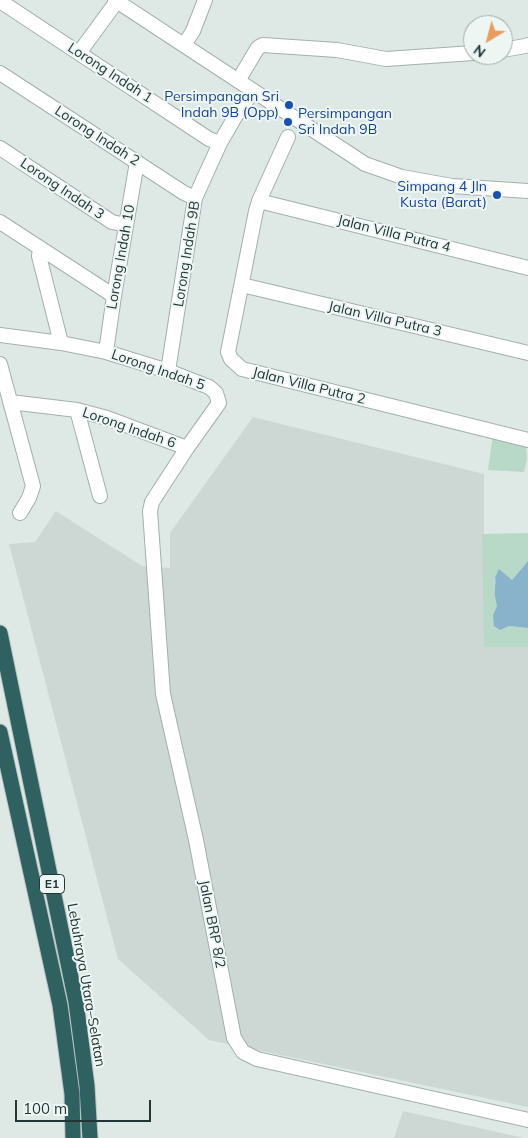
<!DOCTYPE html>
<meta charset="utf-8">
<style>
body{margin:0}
#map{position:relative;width:528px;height:1138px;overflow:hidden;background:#dee9e6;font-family:Mulish,sans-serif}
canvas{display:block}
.north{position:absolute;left:463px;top:15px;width:50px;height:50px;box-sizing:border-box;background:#eef6f4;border:1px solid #9caaa8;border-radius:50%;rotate:217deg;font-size:14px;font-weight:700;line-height:20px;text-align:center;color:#213736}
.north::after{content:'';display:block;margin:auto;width:18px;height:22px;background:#e89c5d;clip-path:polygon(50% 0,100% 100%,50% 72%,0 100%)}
.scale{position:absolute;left:15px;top:1100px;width:136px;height:22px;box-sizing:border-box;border:2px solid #213736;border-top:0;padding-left:6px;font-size:15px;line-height:18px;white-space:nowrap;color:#213736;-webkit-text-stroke:4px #eef6f4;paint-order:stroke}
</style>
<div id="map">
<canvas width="528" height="1138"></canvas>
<div class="north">N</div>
<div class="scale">100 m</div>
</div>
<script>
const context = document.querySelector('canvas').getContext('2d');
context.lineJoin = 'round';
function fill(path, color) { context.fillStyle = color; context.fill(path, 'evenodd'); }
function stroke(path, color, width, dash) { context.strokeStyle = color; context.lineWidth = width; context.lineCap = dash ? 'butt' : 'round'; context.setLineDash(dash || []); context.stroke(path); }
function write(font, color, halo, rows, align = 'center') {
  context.font = font + ' Mulish,sans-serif'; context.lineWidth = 4; context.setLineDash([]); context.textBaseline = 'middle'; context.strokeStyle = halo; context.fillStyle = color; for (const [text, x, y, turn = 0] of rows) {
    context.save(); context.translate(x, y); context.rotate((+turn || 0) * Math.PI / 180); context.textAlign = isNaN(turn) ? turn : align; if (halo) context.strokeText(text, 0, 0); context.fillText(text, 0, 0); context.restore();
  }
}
const built = new Path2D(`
 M 253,417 L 484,474 L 484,647 L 528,647 L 528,1107 L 209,1040 L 118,959 L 9,544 L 35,542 L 56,511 L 142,566 L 170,568 L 170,533 Z
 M 403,1111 L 524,1138 L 394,1138 Z`);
const green = new Path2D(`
 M 493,434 L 518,439 L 526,447 L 527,459 L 524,472 L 488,470 Z
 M 528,533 L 528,561 L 512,580 L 499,570 L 495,577 C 496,584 494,590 495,597 C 496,608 504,617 509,626 L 528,628 L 528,647 L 484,647 L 482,534 Z`);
const water = new Path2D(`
 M 528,561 L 528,628 L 509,626 L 500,630 L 494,626 L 493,615 L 497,606 C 496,601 494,595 495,589 C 495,584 496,582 495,577 L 499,569 L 512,580 Z`);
const minor = new Path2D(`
 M 115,0 L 365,164 L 402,177 L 452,186 L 528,191
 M 0,1 L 209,139 L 220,143
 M 184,45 L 193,31 L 205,0
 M 503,50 L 525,46 L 528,45
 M 79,53 L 117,1
 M 0,73 L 184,193 L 195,198
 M 238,81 L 257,49 L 259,47 L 263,45 L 337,50 L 386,59 L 473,53
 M 288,137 L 259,201 L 256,211 L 228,352 L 231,359 L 242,369 L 528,440
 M 0,148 L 112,222 L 126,225
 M 259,201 L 528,268
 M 0,222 L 114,296
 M 40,248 L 39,256 L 61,343
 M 242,285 L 528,353
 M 0,335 L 61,343 L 106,352 L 168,371 L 209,387 L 216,393 L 219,403 L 187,448 L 152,502 L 150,511 L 163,694 L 196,840 L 234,1038 L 243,1052 L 257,1059 L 528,1120
 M 106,352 L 114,296 L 137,162
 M 0,364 L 33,486 L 29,498 L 20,513
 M 168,371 L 195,198 L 220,143 L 235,117 L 253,91
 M 10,402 L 77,410 L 107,418 L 187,448
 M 77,410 L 100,496`);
const highway = new Path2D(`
 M 0,633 L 76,1002 L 87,1086 L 90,1138
 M 0,732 L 60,1005 L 72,1094 L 73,1138`);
const markers = [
 [289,105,5,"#1a4fb4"],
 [288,122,5,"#1a4fb4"],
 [497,195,5,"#1a4fb4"]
];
const shields = [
 [52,884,25]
];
const shieldNames = [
 ["E1",52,884]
];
const streetNames = [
 ["Lorong Indah 1",110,73,33],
 ["Lorong Indah 2",97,136,33],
 ["Lorong Indah 3",62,189,34],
 ["Jalan Villa Putra 4",394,234,14],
 ["Lorong Indah 9B",187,254,-81],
 ["Lorong Indah 10",121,257,-80],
 ["Jalan Villa Putra 3",385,319,13],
 ["Lorong Indah 5",158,370,19],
 ["Jalan Villa Putra 2",309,386,14],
 ["Lorong Indah 6",129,428,19],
 ["Jalan BRP 8/2",212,924,79],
 ["Lebuhraya Utara–Selatan",86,985,80]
];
const transitNames = [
 ["Persimpangan Sri",279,97],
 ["Indah 9B (Opp)",279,113],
 ["Persimpangan",298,114,"left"],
 ["Sri Indah 9B",298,130,"left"],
 ["Simpang 4 Jln",487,187],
 ["Kusta (Barat)",487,203]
];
fill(built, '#cdd8d5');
fill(green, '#b8d9c8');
fill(water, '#89b3cb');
stroke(minor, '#a2b0ae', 16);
stroke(highway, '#bcc3c3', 17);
stroke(minor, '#fff', 14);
stroke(highway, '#2f6161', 15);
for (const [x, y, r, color] of markers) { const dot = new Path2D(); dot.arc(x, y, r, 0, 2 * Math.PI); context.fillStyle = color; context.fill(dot); stroke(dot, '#eef6f4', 2); }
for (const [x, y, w] of shields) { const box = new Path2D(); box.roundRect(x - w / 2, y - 9.5, w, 19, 4); context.fillStyle = '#eef6f4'; context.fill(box); stroke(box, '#213736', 1); }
write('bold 12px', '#213736', null, shieldNames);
write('14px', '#213736', '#eef6f4', streetNames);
write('14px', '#164399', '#eef6f4', transitNames, 'right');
</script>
